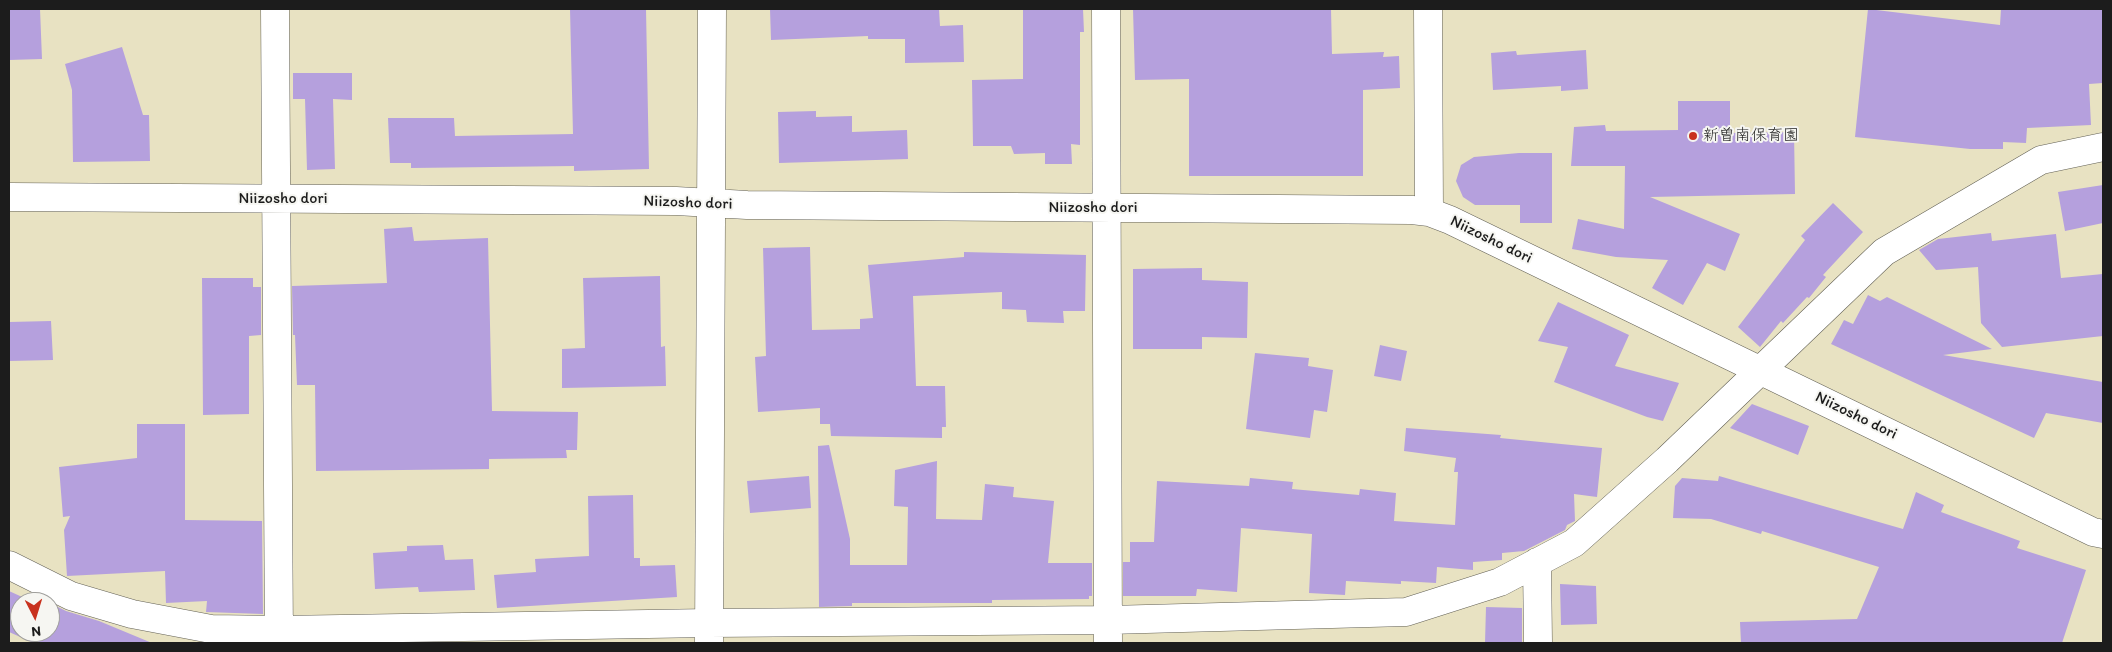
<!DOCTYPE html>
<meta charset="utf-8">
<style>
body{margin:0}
#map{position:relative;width:2112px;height:652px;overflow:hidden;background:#e8e2c2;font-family:Itim,sans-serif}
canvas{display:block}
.frame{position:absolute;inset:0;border:10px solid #1c1c1c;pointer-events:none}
.north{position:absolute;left:10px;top:592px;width:50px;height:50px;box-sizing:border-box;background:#f6f6f2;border:1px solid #9f9f9c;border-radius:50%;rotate:175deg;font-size:14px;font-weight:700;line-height:20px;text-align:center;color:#1c1c1c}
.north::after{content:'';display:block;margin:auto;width:18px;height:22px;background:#c8321e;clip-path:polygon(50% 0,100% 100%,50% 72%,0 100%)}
</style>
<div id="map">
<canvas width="2112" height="652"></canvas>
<div class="frame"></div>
<div class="north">N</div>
</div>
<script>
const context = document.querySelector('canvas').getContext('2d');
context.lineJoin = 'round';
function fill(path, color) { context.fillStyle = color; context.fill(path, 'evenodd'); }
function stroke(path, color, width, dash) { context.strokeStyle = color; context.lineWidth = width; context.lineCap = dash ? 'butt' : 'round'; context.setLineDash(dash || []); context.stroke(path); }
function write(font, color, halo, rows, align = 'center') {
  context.font = font + ' Itim,"Klee One",sans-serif'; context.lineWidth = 4; context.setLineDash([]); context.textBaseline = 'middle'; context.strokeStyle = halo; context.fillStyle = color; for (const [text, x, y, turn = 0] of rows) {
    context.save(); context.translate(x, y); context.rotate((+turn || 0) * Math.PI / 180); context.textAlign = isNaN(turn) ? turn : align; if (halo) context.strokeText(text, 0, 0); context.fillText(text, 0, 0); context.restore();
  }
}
const building = new Path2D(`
 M 9,9 L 40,9 L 42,59 L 9,60 Z
 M 570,9 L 646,9 L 649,169 L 574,171 L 574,166 L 411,168 L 411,163 L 390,163 L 388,118 L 454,118 L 455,136 L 573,134 Z
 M 770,9 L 939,9 L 940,26 L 963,25 L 964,62 L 905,63 L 905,39 L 868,39 L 868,36 L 771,40 Z
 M 1023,9 L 1083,9 L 1084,32 L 1080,32 L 1080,145 L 1071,144 L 1072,164 L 1045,164 L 1045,153 L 1014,154 L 1011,146 L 973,146 L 972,80 L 1023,79 Z
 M 1133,9 L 1331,9 L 1332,54 L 1384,52 L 1383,57 L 1399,56 L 1400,88 L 1363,90 L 1363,176 L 1189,176 L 1189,79 L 1135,80 Z
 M 1868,9 L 2000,25 L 2001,9 L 2103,9 L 2103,83 L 2089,84 L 2091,125 L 2027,128 L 2026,143 L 2003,142 L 2003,149 L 1970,149 L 1855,137 Z
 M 122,47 L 143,115 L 149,115 L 150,161 L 73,162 L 72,90 L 65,64 Z
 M 1586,50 L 1588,89 L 1561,91 L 1561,86 L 1493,90 L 1491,53 L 1516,51 L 1517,55 Z
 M 293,73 L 352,73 L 352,100 L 333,99 L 335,169 L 307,170 L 305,99 L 293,99 Z
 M 1678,101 L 1730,101 L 1730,133 L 1794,132 L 1795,194 L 1650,197 L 1740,234 L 1725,271 L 1707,263 L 1683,305 L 1652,288 L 1668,260 L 1616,257 L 1572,249 L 1578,219 L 1624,229 L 1625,166 L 1571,166 L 1574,127 L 1605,125 L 1606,131 L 1678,130 Z
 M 816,111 L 816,117 L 852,116 L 852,132 L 907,130 L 908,159 L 779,163 L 778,112 Z
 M 1519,153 L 1552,153 L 1552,223 L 1520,223 L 1520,205 L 1475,205 L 1463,197 L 1456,181 L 1461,165 L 1474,157 Z
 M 2103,185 L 2103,223 L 2065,231 L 2058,192 Z
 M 1833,203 L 1863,232 L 1823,275 L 1826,277 L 1809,298 L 1807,297 L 1783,323 L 1781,321 L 1760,347 L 1738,327 L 1805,240 L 1801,236 Z
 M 412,227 L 414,241 L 488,238 L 492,411 L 578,412 L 577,450 L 566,450 L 567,458 L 489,459 L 489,469 L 316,471 L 315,385 L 297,385 L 295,335 L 293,335 L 292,286 L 387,283 L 384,229 Z
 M 1991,233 L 1992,241 L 2056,234 L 2061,278 L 2103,274 L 2103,336 L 2002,347 L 1981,323 L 1978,267 L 1936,270 L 1919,250 L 1938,239 Z
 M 810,247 L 812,330 L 860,329 L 860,319 L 873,318 L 868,265 L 964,257 L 964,252 L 1086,255 L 1085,311 L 1063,311 L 1064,323 L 1027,322 L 1026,310 L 1002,309 L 1002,292 L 913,296 L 916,386 L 945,386 L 946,427 L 942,427 L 942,438 L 831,436 L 830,424 L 820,424 L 820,408 L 758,412 L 755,357 L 766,356 L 763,248 Z
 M 1202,268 L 1202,280 L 1248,282 L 1247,338 L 1202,337 L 1202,349 L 1133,349 L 1133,269 Z
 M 660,276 L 661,347 L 665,346 L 666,386 L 562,388 L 562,349 L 585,348 L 583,278 Z
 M 202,278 L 253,278 L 253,287 L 261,287 L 261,335 L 249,336 L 249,414 L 203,415 Z
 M 1868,295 L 1880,301 L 1887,297 L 1992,349 L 1943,355 L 2103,382 L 2103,423 L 2046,413 L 2034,438 L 1831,344 L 1844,320 L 1853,324 Z
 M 1558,302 L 1629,335 L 1615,366 L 1679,383 L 1663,421 L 1647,417 L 1554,382 L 1568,347 L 1538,341 Z
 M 51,321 L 53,360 L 9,361 L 9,322 Z
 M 1380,345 L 1407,351 L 1401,381 L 1374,376 Z
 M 1255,353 L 1309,358 L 1308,366 L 1333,370 L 1327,412 L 1314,410 L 1310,438 L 1246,429 Z
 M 1752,404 L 1809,426 L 1798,455 L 1730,428 Z
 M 137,424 L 185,424 L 185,520 L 262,521 L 263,614 L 206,612 L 207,601 L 166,603 L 165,571 L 67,576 L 64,530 L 70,516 L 63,517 L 59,467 L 137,458 Z
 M 1406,428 L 1501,435 L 1500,438 L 1602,448 L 1597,497 L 1574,494 L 1575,521 L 1567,525 L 1565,530 L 1524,551 L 1502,553 L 1502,560 L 1473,562 L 1473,570 L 1437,567 L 1436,583 L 1401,581 L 1401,584 L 1346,581 L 1345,595 L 1309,593 L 1312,534 L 1241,528 L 1237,592 L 1197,589 L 1196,596 L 1123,596 L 1123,562 L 1130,562 L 1130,542 L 1154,542 L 1157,481 L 1249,486 L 1250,478 L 1293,482 L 1292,489 L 1359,495 L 1360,489 L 1396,493 L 1394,521 L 1455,525 L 1458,472 L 1454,472 L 1456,458 L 1404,451 Z
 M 829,445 L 850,539 L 850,565 L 907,565 L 908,507 L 894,506 L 895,470 L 937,461 L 936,519 L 982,520 L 985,484 L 1014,487 L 1013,497 L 1054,501 L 1048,563 L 1092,563 L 1092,596 L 1089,596 L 1089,599 L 992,600 L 992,603 L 852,603 L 852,606 L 819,607 L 818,446 Z
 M 809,476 L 811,508 L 750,513 L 747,481 Z
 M 1719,476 L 1903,529 L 1916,492 L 1944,505 L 1941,512 L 2020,541 L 2017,548 L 2086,570 L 2062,643 L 1741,643 L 1740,622 L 1857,619 L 1879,567 L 1762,531 L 1761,534 L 1711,519 L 1673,518 L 1675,486 L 1682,478 L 1718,481 Z
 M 633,495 L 634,558 L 640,558 L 640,566 L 675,565 L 677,597 L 497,608 L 494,575 L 536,572 L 535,559 L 589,556 L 588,496 Z
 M 443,545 L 445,560 L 473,559 L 475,590 L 419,592 L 418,587 L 375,589 L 373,553 L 407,551 L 407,546 Z
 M 1560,584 L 1596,586 L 1597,624 L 1561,625 Z
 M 9,591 L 31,601 L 34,595 L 48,602 L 20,602 L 20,632 L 50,632 L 50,603 L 66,611 L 99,621 L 152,643 L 34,643 L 9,632 Z
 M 1486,607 L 1522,608 L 1522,643 L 1485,643 Z`);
const minor = new Path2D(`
 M 275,9 L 279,643
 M 1106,9 L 1108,643
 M 1428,9 L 1429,212
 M 9,197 L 676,201 L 747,205 L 1412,210 L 1429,212 L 1450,220 L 2093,532 L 2103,534
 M 1537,562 L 1538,643
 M 9,565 L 71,596 L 132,614 L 211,629 L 280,630 L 709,623 L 1109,620 L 1406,612 L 1500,582 L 1574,543 L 1667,460 L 1884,252 L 2041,160 L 2103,147
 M 709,643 L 712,9`);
const markers = [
 [1693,136,5,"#c8321e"]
];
const poiNames = [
 ["新曽南保育園",1703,136]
];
const streetNames = [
 ["Niizosho dori",283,199],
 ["Niizosho dori",688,203,2],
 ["Niizosho dori",1093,208],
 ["Niizosho dori",1491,240,26],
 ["Niizosho dori",1856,416,26]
];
fill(building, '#b5a0dd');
stroke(minor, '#636156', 29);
stroke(minor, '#fff', 28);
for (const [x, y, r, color] of markers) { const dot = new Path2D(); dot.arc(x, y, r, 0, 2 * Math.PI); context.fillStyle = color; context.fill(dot); stroke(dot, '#f6f6f2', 2); }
write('16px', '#1c1c1c', '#f6f6f2', poiNames, 'left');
write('16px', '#1c1c1c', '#f6f6f2', streetNames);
</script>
